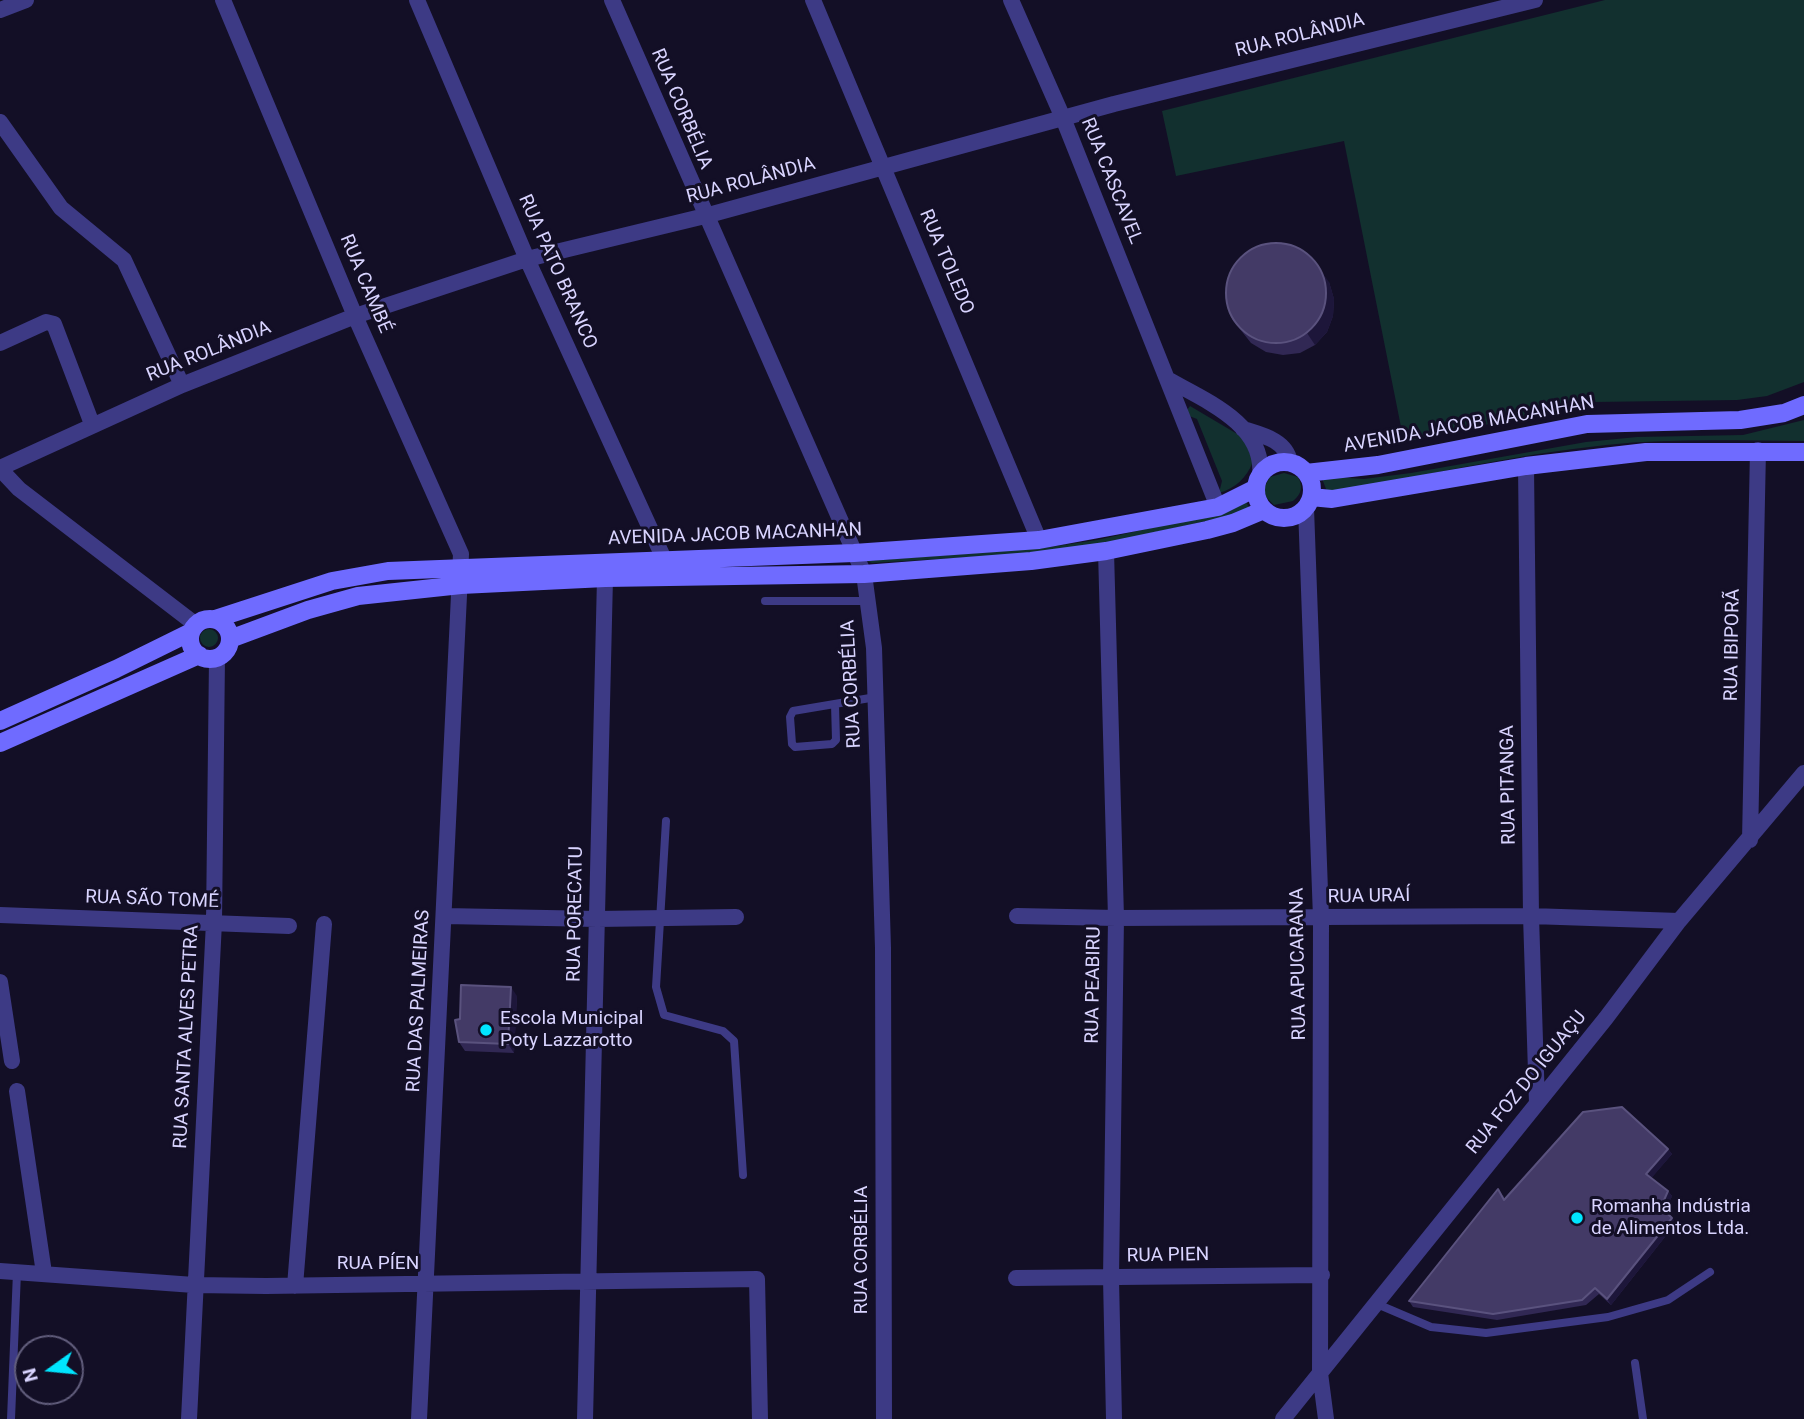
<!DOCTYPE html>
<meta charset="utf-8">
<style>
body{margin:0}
#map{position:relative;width:1804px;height:1419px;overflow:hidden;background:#130f26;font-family:Roboto,sans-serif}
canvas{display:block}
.north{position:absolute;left:14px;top:1335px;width:70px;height:70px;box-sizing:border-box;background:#130f26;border:2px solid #625e7d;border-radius:50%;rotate:255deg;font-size:19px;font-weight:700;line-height:28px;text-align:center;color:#d9d4ff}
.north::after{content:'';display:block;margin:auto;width:24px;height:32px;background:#00e5ff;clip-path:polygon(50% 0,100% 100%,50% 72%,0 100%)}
</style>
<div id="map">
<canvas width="1804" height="1419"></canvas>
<div class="north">N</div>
</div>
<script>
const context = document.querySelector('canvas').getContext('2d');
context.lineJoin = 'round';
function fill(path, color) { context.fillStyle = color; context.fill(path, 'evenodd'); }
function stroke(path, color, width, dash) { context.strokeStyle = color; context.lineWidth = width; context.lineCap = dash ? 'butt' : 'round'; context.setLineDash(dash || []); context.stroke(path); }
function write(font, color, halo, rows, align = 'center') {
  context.font = font + ' Roboto,sans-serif'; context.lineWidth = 6; context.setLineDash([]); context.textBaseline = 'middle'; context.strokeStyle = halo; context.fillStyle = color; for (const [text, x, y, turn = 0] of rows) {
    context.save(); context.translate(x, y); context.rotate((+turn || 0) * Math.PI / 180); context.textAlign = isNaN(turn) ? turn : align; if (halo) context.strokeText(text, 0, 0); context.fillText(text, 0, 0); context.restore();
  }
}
const green = new Path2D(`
 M 1605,0 L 1804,0 L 1804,382 L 1767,396 L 1737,400 L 1594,402 L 1404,442 L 1344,141 L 1176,176 L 1162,111 Z
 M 1190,406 L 1244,438 L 1253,462 C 1246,478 1236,488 1219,493 L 1222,481 L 1197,419 L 1184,414 Z
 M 1804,420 L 1804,441 C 1739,441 1672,438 1606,445 C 1513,455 1420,476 1328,494 L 1321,476 L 1364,479 L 1411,473 L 1586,442 L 1637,437 L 1743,435 Z
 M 1284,473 L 1298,477 C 1303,486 1302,494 1293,501 L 1274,505 L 1266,497 L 1264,488 L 1270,477 Z
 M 1245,500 L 1251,511 L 1106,543 L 1021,554 L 872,563 L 867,561 L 1043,548 L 1097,540 L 1160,526 Z
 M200 638a9 9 0 1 1 18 0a9 9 0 1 1-18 0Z`);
const service = new Path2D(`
 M 765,601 L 868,601
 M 835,704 L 836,740 L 832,744 L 795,747 L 792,744 L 790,717 L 793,711 L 876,697
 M 666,821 L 656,987 L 664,1015 L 723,1031 L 734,1041 L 743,1175
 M 1377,1304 L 1431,1327 L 1486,1333 L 1608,1317 L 1668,1300 L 1710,1272
 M 1635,1363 L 1643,1419
 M 11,1419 L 17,1272`);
const minor = new Path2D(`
 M 223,0 L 355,316 L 461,554 L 419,1419
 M 417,0 L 527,259 L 664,559
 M 612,0 L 864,574 L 874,648 L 883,948 L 884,1419
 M 813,0 L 1039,540
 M 1011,0 L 1063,118 L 1218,507
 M 0,10 L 26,0
 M 0,122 L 61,208 L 124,260 L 182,385
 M 0,343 L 46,322 L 54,324 L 92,424
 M 1167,379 C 1204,400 1265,424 1260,475
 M 1243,429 C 1262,435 1286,440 1290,462
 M 1526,466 L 1531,916 L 1537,1103
 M 0,468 L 182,385 L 355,316 L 527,259 L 705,216 L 1114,104 L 1535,0
 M 0,469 L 19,489 L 195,624
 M 1306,508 L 1321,918 L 1320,1373 L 1326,1419
 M 1106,551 L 1116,918 L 1111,1278 L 1114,1419
 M 1750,840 L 1758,450
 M 0,915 L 289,926
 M 445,916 L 597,919 L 736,917
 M 1017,916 L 1116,918 L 1531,916 L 1679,921
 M 0,982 L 12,1061
 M 17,1091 L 44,1273
 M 0,1271 L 194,1285 L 266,1286 L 757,1279 L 760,1419
 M 1016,1278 L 1322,1275
 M 295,1286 L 324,924
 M 189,1419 L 214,922 L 217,657
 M 585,1419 L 605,578
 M 1283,1419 L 1606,1018 L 1679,921 L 1804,773`);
const secondary = new Path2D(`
 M1256 490a28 28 0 1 1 56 0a28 28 0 1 1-56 0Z
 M 1306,473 L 1378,465 L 1587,424 L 1740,420 L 1784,413 L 1804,405
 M 1311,497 L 1332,499 L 1526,466 L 1646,452 L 1804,452
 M190 639a20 20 0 1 1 40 0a20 20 0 1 1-40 0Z
 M 215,619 L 332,581 L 388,571 L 854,553 L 1039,540 L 1218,507 L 1256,488
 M 230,639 L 308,610 L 358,596 L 461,585 L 605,578 L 864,574 L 1031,561 L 1106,551 L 1207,530 L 1233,523 L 1264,510
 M 0,721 L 116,669 L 191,632
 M 0,743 L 199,655`);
const wall = new Path2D(`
 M 1329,282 L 1334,299 L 1333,316 L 1327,332 L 1315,345 L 1300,353 L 1283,355 L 1266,352 L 1251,343 L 1232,319 Z
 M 517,996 L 514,1053 L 465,1051 L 459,1042 L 460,1019 Z
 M 1668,1149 L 1672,1154 L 1651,1178 L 1668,1191 L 1672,1196 L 1665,1212 L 1676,1223 L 1611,1305 L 1599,1294 L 1586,1305 L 1497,1320 L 1413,1307 L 1409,1301 L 1503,1195 L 1504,1199 Z`);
const shadedWall = new Path2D(`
 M 1321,271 L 1329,282 L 1334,299 L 1333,316 L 1327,332 L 1315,345 L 1307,333 Z
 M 511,987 L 517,996 L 514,1053 L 508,1044 Z
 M 1668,1149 L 1672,1154 L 1650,1180 L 1646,1174 Z
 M 1668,1191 L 1672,1196 L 1665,1213 L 1661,1207 Z
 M 1672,1218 L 1676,1223 L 1611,1305 L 1607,1299 Z`);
const building = new Path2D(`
 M1226 293a50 50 0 1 1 100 0a50 50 0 1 1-100 0Z
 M 461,985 L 511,987 L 508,1044 L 459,1042 L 455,1020 L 460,1019 Z
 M 1622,1107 L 1668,1149 L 1646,1174 L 1668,1191 L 1661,1207 L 1672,1218 L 1607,1299 L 1595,1288 L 1582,1300 L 1493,1314 L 1409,1301 L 1498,1189 L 1504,1200 L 1583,1112 Z`);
const markers = [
 [486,1030,7,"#00e5ff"],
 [1577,1218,7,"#00e5ff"]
];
const streetNames = [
 ["RUA ROLÂNDIA",1300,36,-14],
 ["RUA CORBÉLIA",681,109,67],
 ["RUA ROLÂNDIA",751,181,-15],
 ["RUA CASCAVEL",1111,181,68],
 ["RUA TOLEDO",946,262,67],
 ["RUA PATO BRANCO",557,272,66],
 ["RUA CAMBÉ",365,284,67],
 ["RUA ROLÂNDIA",209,352,-22],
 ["AVENIDA JACOB MACANHAN",1469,425,-10],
 ["AVENIDA JACOB MACANHAN",735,535,-2],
 ["RUA IBIPORÃ",1733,645,-89],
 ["RUA CORBÉLIA",852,684,-93],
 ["RUA PITANGA",1509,785,-91],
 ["RUA URAÍ",1369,897,-1],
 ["RUA SÃO TOMÉ",152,900,2],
 ["RUA PORECATU",576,914,-89],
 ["RUA APUCARANA",1299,964,-91],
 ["RUA PEABIRU",1094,985,-89],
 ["RUA DAS PALMEIRAS",419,1001,-87],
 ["RUA SANTA ALVES PETRA",187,1037,-87],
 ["RUA FOZ DO IGUAÇU",1527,1083,-51],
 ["RUA CORBÉLIA",862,1250,-90],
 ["RUA PIEN",1168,1256,-1],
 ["RUA PÍEN",378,1264]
];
const poiNames = [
 ["Escola Municipal",500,1019],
 ["Poty Lazzarotto",500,1041],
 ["Romanha Indústria",1591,1207],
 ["de Alimentos Ltda.",1591,1229]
];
fill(green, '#12302f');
stroke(service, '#3d3a85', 8);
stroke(minor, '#3d3a85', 16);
stroke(secondary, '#6f6bff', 18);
fill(wall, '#312854');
fill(shadedWall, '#1d163a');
fill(building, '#433a66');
stroke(building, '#5a527e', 2);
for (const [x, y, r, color] of markers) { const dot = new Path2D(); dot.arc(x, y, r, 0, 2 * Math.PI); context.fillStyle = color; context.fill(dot); stroke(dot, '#130f26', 2.5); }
write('19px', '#d9d4ff', '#130f26', streetNames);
write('19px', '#d9d4ff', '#130f26', poiNames, 'left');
</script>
